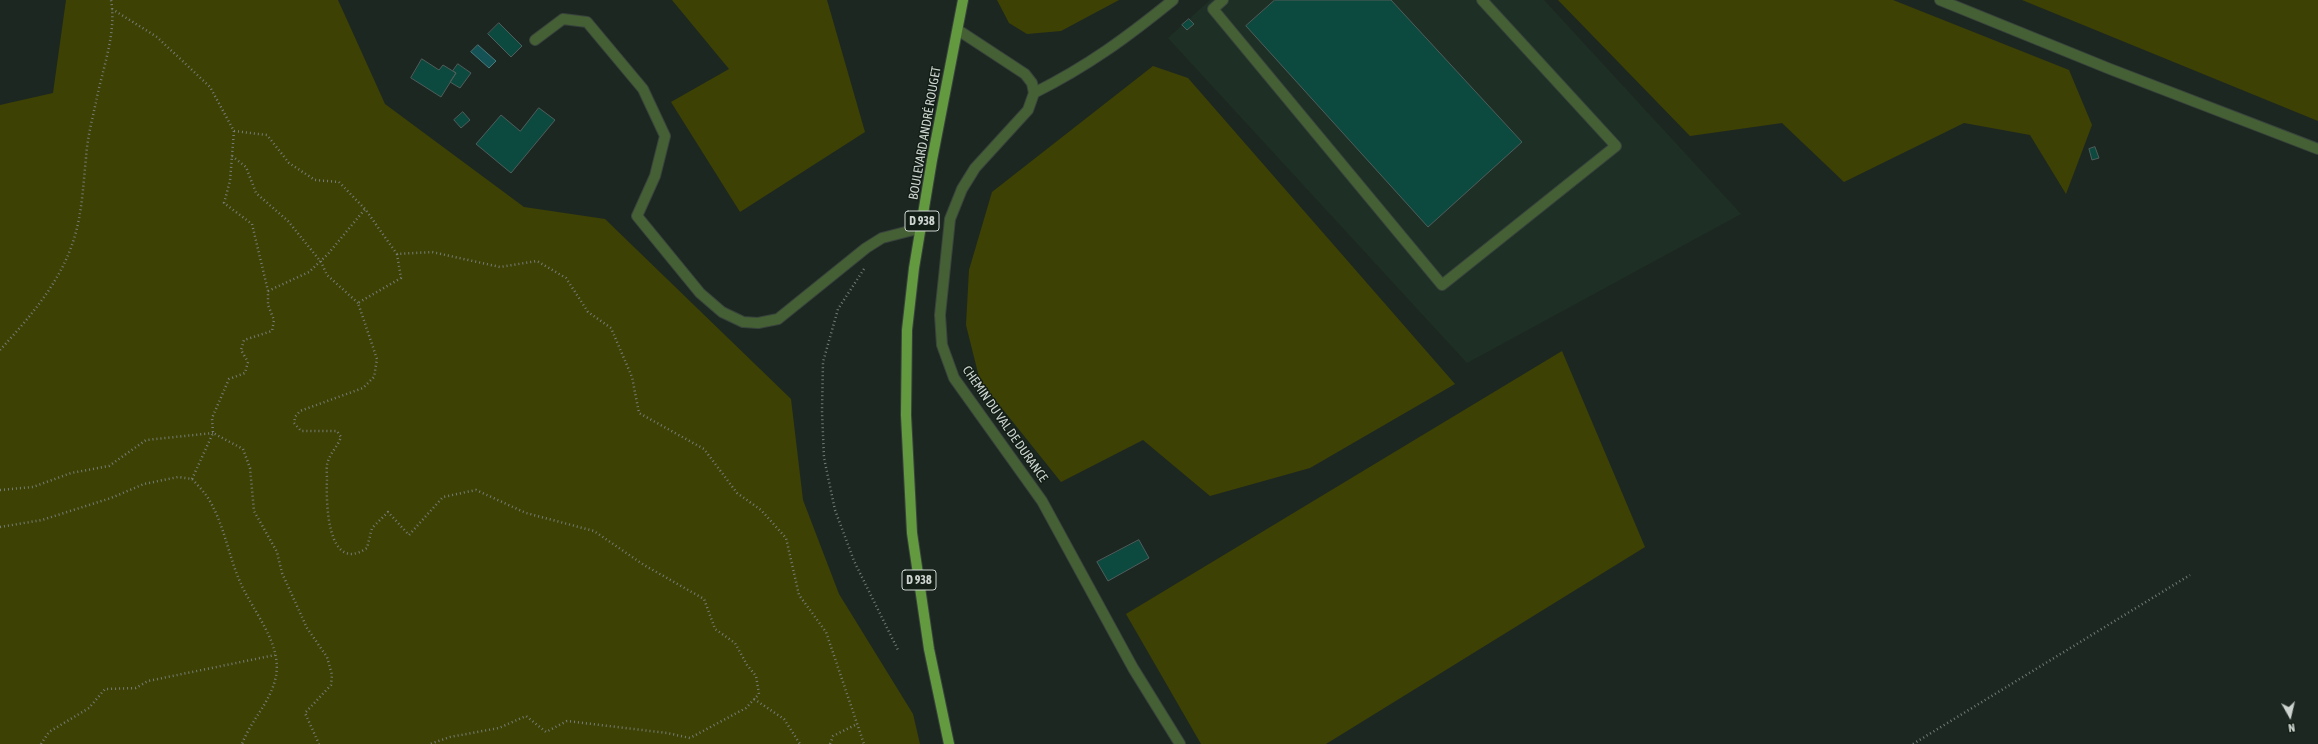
<!DOCTYPE html>
<meta charset="utf-8">
<style>
body{margin:0}
#map{position:relative;width:2318px;height:744px;overflow:hidden;background:#1d2721;font-family:"Asap Condensed",sans-serif}
canvas{display:block}
.north{position:absolute;left:2270px;top:696px;width:40px;height:40px;-webkit-text-stroke:3px #131e17;paint-order:stroke;rotate:172deg;font-size:11px;font-weight:700;line-height:16px;text-align:center;color:#cdd4cf}
.north::after{content:'';display:block;margin:auto;width:14px;height:18px;background:#cdd4cf;clip-path:polygon(50% 0,100% 100%,50% 72%,0 100%)}
</style>
<div id="map">
<canvas width="2318" height="744"></canvas>
<div class="north">N</div>
</div>
<script>
const context = document.querySelector('canvas').getContext('2d');
context.lineJoin = 'round';
function fill(path, color) { context.fillStyle = color; context.fill(path, 'evenodd'); }
function stroke(path, color, width, dash) { context.strokeStyle = color; context.lineWidth = width; context.lineCap = dash ? 'butt' : 'round'; context.setLineDash(dash || []); context.stroke(path); }
function write(font, color, halo, rows, align = 'center') {
  context.font = font + ' "Asap Condensed",sans-serif'; context.lineWidth = 3; context.setLineDash([]); context.textBaseline = 'middle'; context.strokeStyle = halo; context.fillStyle = color; for (const [text, x, y, turn = 0] of rows) {
    context.save(); context.translate(x, y); context.rotate((+turn || 0) * Math.PI / 180); context.textAlign = isNaN(turn) ? turn : align; if (halo) context.strokeText(text, 0, 0); context.fillText(text, 0, 0); context.restore();
  }
}
const built = new Path2D(`
 M 1210,0 L 1544,0 L 1741,214 L 1467,363 L 1168,38 Z`);
const green = new Path2D(`
 M 66,0 L 338,0 L 385,104 L 524,207 L 605,219 L 791,399 L 803,500 L 839,594 L 913,714 L 920,744 L 0,744 L 0,105 L 53,93 Z
 M 672,0 L 827,0 L 865,132 L 740,212 L 671,102 L 729,69 Z
 M 997,0 L 1119,0 L 1061,31 L 1027,34 L 1009,23 Z
 M 1558,0 L 1893,0 L 2069,70 L 2092,125 L 2066,194 L 2030,135 L 1964,123 L 1844,182 L 1782,123 L 1690,136 Z
 M 2022,0 L 2318,0 L 2318,121 Z
 M 1153,66 L 1188,78 L 1455,384 L 1310,468 L 1210,496 L 1143,440 L 1061,482 L 980,381 L 966,325 L 969,270 L 992,192 Z
 M 1562,351 L 1645,547 L 1326,744 L 1201,744 L 1126,614 Z`);
const water = new Path2D(`
 M 478,45 L 496,61 L 489,68 L 471,52 Z`);
const building = new Path2D(`
 M 1275,0 L 1391,0 L 1522,142 L 1428,227 L 1246,26 Z
 M 1189,19 L 1194,24 L 1187,30 L 1182,25 Z
 M 499,23 L 522,46 L 511,57 L 488,34 Z
 M 422,59 L 439,70 L 443,65 L 456,73 L 441,97 L 411,78 Z
 M 458,64 L 471,73 L 460,88 L 450,82 L 456,73 L 453,71 Z
 M 539,108 L 555,120 L 511,173 L 476,144 L 501,115 L 520,131 Z
 M 463,112 L 470,120 L 461,128 L 454,120 Z
 M 2095,147 L 2099,158 L 2092,160 L 2089,149 Z
 M 1139,540 L 1149,558 L 1108,581 L 1097,562 Z`);
const path = new Path2D(`
 M 112,9 L 157,37 L 210,87 L 234,131 L 230,181 L 224,203 L 252,224 L 268,291 L 268,305 L 274,320 L 272,331 L 244,340 L 241,350 L 248,362 L 245,373 L 229,379 L 212,418 L 213,433 L 243,449 L 250,468 L 254,511 L 277,552 L 282,573 L 307,628 L 327,657 L 332,675 L 331,685 L 305,713 L 319,744
 M 234,131 L 267,135 L 289,163 L 315,180 L 339,182 L 365,209 L 397,254 L 432,252 L 500,267 L 537,261 L 566,278 L 588,312 L 611,328 L 632,377 L 639,413 L 704,449 L 737,493 L 761,510 L 786,538 L 799,595 L 826,632 L 864,744
 M 232,156 L 246,167 L 256,193 L 288,221 L 321,262 L 327,275 L 358,303
 M 397,254 L 401,278 L 358,303 L 377,359 L 374,377 L 363,388 L 300,411 L 295,417 L 294,423 L 301,431 L 337,431 L 341,437 C 338,446 331,452 328,461 C 326,466 327,474 327,480 C 326,502 327,575 367,548 L 372,528 L 388,512 L 409,535 L 443,497 L 476,490 L 526,513 L 594,531 L 644,565 L 704,599 L 715,629 L 735,643 L 747,665 L 756,676 L 759,694 L 746,708 L 690,738 L 667,733 L 567,721 L 546,732 L 526,716 L 499,728 L 450,737 L 430,744
 M 864,269 L 838,309 L 823,362 L 822,411 L 824,458 L 835,510 L 854,561 L 898,650
 M 268,291 L 309,272 L 328,254 L 365,209
 M 0,350 C 29,318 59,284 73,242 C 82,215 83,187 86,158 C 87,140 92,120 96,102 C 102,70 117,33 111,0
 M 192,479 L 213,433
 M 0,490 L 33,487 L 71,473 L 109,466 L 146,440 L 213,433
 M 0,527 L 42,520 L 111,498 L 144,484 L 178,477 L 192,479 C 197,484 202,490 206,495 C 224,521 228,556 241,584 C 253,611 282,644 276,676 C 271,702 251,720 242,744
 M 754,699 L 784,719 L 800,744
 M 41,744 L 49,732 L 89,708 L 105,689 L 136,688 L 148,681 L 275,655
 M 830,744 L 833,736 L 857,724
 M 1913,744 L 2190,575`);
const lane = new Path2D(`
 M 1223,0 L 1213,9 L 1442,285 L 1616,146 L 1482,0
 M 1940,0 L 2110,69 L 2318,149
 M 535,40 L 563,19 L 587,22 L 643,89 L 665,136 L 655,176 L 637,216 L 700,293 L 722,312 L 743,322 L 758,323 L 778,319 L 866,248 L 882,238 L 921,228`);
const street = new Path2D(`
 M 958,30 L 1025,74 L 1032,83 L 1034,93 L 1028,110 L 975,168 L 962,189 L 950,219 L 940,315 L 942,345 L 954,378 L 1042,501 L 1133,668 L 1180,744
 M 1034,93 C 1088,66 1126,38 1173,0`);
const primary = new Path2D(`
 M 949,744 L 929,649 L 912,533 L 906,415 L 907,330 L 914,268 L 932,160 L 963,0`);
const shields = [
 [922,221,34],
 [919,580,34]
];
const shieldNames = [
 ["D 938",922,221],
 ["D 938",919,580]
];
const streetNames = [
 ["BOULEVARD ANDRÉ ROUGET",925,133,-80],
 ["CHEMIN DU VAL DE DURANCE",1005,424,55]
];
fill(built, '#1e2f25');
fill(green, '#3e4104');
fill(water, '#145256');
stroke(water, '#4c797a', 1);
fill(building, '#0c493f');
stroke(building, '#4f5e5b', 1);
stroke(lane, '#39433d', 12);
stroke(street, '#39433d', 12);
stroke(primary, '#39433d', 12);
stroke(path, '#747d77', 2.5, [1, 3]);
stroke(lane, '#456035', 10);
stroke(street, '#456035', 10);
stroke(primary, '#639a3f', 10);
for (const [x, y, w] of shields) { const box = new Path2D(); box.roundRect(x - w / 2, y - 10, w, 20, 3); context.fillStyle = '#131e17'; context.fill(box); stroke(box, '#cdd4cf', 1); }
write('bold 12px', '#cdd4cf', null, shieldNames);
write('13px', '#cdd4cf', '#131e17', streetNames);
</script>
